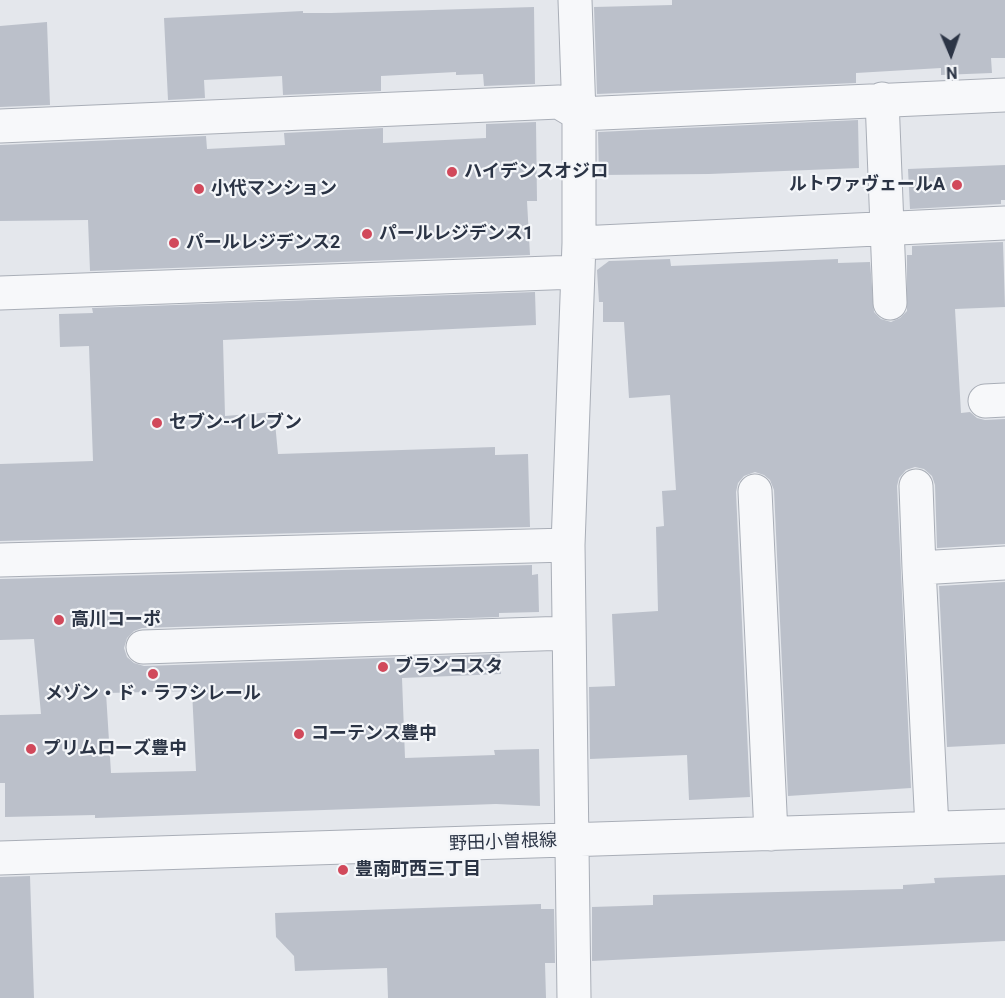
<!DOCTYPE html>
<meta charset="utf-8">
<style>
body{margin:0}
#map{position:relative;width:1005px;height:998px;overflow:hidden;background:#e4e7ec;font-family:Roboto,sans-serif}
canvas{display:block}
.north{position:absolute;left:921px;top:24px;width:60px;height:60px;-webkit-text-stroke:4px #f4f6f9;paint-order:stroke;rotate:178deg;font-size:16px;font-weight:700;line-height:24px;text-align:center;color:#2b3445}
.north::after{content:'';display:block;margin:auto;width:21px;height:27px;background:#2b3445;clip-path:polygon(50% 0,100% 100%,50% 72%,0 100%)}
</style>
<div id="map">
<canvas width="1005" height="998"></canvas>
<div class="north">N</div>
</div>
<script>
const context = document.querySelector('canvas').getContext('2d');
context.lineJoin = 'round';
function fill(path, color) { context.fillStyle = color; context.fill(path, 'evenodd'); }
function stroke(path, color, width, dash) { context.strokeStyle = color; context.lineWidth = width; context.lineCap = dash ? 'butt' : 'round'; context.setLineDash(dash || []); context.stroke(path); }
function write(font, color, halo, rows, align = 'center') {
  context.font = font + ' Roboto,"Noto Sans JP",sans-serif'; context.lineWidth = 4.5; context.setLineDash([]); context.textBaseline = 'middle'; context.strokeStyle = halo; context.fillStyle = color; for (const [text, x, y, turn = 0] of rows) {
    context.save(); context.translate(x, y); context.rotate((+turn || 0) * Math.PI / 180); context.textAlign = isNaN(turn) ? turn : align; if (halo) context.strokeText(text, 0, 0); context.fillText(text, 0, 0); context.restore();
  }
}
const building = new Path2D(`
 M 672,0 L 1005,0 L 1005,58 L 991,58 L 992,73 L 941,75 L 941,68 L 856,73 L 856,83 L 597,94 L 594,7 L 672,5 Z
 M 534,7 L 535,84 L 484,86 L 483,74 L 456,75 L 456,72 L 381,76 L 381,91 L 283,95 L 282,76 L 204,80 L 205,98 L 168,100 L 164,18 L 303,11 L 303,13 L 331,13 Z
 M 47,22 L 50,105 L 0,107 L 0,26 Z
 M 858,120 L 859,168 L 709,174 L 599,175 L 598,132 Z
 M 536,122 L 537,201 L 527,201 L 530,255 L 90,271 L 88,220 L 0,221 L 0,145 L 206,136 L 207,149 L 285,145 L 284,133 L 383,128 L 383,143 L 486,138 L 486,124 Z
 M 1005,165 L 1005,200 L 1001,200 L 1001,204 L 910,209 L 908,169 Z
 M 1003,242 L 1005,307 L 955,309 L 961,413 L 970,412 L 977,418 L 985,420 L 1005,419 L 1005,544 L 937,548 L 935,485 L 932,476 L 924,469 L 915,467 L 906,470 L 899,478 L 897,486 L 911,788 L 788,796 L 774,490 L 770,480 L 764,475 L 755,472 L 744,476 L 738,483 L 736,492 L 750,797 L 689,800 L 687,755 L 590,759 L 589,687 L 615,686 L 612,614 L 658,611 L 656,527 L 664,526 L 662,491 L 676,490 L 670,395 L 629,398 L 624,322 L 603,322 L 603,302 L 599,302 L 597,270 L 609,261 L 670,259 L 671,266 L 838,259 L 838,263 L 870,262 L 874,312 L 881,319 L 891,322 L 900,318 L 907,311 L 907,255 L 912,255 L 912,246 Z
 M 535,292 L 536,325 L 223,340 L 225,416 L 274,412 L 278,454 L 495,447 L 495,455 L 528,454 L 530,527 L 0,541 L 0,464 L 93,461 L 89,346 L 60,347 L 59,314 L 93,313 L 92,308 Z
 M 532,565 L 532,575 L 538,574 L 539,612 L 499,613 L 499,617 L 142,628 L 134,631 L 127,638 L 124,648 L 127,657 L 134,663 L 144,666 L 500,654 L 501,674 L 402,678 L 405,758 L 495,755 L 494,750 L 539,749 L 540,806 L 496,804 L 95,818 L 95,815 L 5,817 L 5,783 L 0,783 L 0,715 L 41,714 L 34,639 L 0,640 L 0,579 ZM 192,691 L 196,771 L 111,773 L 106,693 Z
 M 1005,582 L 1005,744 L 947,747 L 939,586 Z
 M 1005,875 L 1005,941 L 592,961 L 592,907 L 653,905 L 653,895 L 903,889 L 903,885 L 935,883 L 934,878 Z
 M 30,876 L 34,998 L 0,998 L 0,877 Z
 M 541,904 L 541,909 L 554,909 L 555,963 L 545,963 L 546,998 L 388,998 L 387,968 L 295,971 L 294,956 L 276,937 L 275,913 Z`);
const minor = new Path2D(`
 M 882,99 L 890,303
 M 0,126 L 559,102 L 579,114 L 1005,95
 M 579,243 L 1005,223
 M 0,293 L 577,272
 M 985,401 L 1005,400
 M 916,486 L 919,568
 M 755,491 L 771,834
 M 0,560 L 568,545
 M 143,647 L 569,633
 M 932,828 L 919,568 L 1005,563
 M 0,858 L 1005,826
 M 574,998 L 568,545 L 579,243 L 579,114 L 575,0`);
const markers = [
 [452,172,6,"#d1495b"],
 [957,185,6,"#d1495b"],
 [199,189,6,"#d1495b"],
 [367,234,6,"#d1495b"],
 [174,243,6,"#d1495b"],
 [157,423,6,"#d1495b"],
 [59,620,6,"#d1495b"],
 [383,667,6,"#d1495b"],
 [153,674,6,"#d1495b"],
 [299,734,6,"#d1495b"],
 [31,749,6,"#d1495b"],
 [343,870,6,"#d1495b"]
];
const poiNames = [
 ["ハイデンスオジロ",464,172],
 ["ルトワァヴェールA",945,185,"right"],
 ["小代マンション",211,189],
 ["パールレジデンス1",379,234],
 ["パールレジデンス2",186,243],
 ["セブン-イレブン",169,423],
 ["高川コーポ",71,620],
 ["ブランコスタ",395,667],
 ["メゾン・ド・ラフシレール",153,694,"center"],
 ["コーテンス豊中",311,734],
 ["プリムローズ豊中",43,749],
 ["豊南町西三丁目",355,870]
];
const streetNames = [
 ["野田小曽根線",503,843,-2]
];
fill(building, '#bbc0ca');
stroke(minor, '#a9aeb7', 35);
stroke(minor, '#f7f8fa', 33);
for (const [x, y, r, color] of markers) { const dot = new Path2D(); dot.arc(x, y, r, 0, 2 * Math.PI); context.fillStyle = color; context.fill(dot); stroke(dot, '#f4f6f9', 2); }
write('bold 18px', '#2b3445', '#f4f6f9', poiNames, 'left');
write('18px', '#2b3445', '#f4f6f9', streetNames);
</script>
